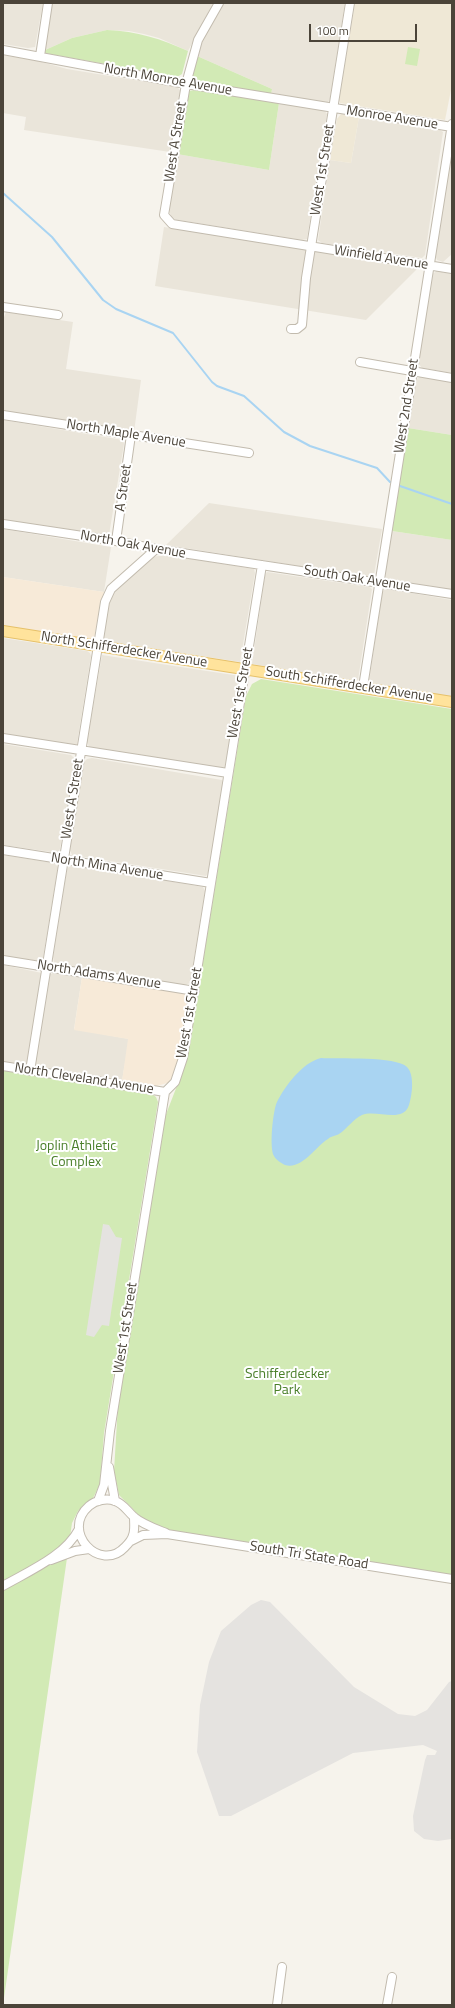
<!DOCTYPE html>
<style>
body{margin:0}
#map{position:relative;width:455px;height:2008px;overflow:hidden;background:#f6f3ec;font-family:"Titillium Web",sans-serif}
canvas{display:block}
.frame{position:absolute;inset:0;border:4px solid #4b4439;pointer-events:none}
.scale{position:absolute;left:309px;top:24px;width:108px;height:18px;box-sizing:border-box;border:2px solid #4b4439;border-top:0;padding-left:5px;font-size:12px;line-height:14px;white-space:nowrap;color:#4b4439;-webkit-text-stroke:3px #fff;paint-order:stroke}
</style>
<div id="map">
<canvas width="455" height="2008"></canvas>
<div class="frame"></div>
<div class="scale">100 m</div>
</div>
<script>
const context = document.querySelector('canvas').getContext('2d');
context.lineJoin = 'round';
function fill(path, color) { context.fillStyle = color; context.fill(path, 'evenodd'); }
function stroke(path, color, width, dash) { context.strokeStyle = color; context.lineWidth = width; context.lineCap = dash ? 'butt' : 'round'; context.setLineDash(dash || []); context.stroke(path); }
function write(font, color, halo, rows, align = 'center') {
  context.font = font + ' "Titillium Web",sans-serif'; context.lineWidth = 4; context.setLineDash([]); context.textBaseline = 'middle'; context.strokeStyle = halo; context.fillStyle = color; for (const [text, x, y, turn = 0] of rows) {
    context.save(); context.translate(x, y); context.rotate((+turn || 0) * Math.PI / 180); context.textAlign = isNaN(turn) ? turn : align; if (halo) context.strokeText(text, 0, 0); context.fillText(text, 0, 0); context.restore();
  }
}
const residential = new Path2D(`
 M 3,3 L 43,3 L 35,47 L 28,48 L 3,44 Z
 M 51,3 L 213,3 L 188,51 L 159,38 L 144,34 L 129,31 L 107,30 L 72,38 L 43,51 Z
 M 221,3 L 345,3 L 330,99 L 328,102 L 271,95 L 272,89 L 197,56 L 208,27 Z
 M 3,55 L 38,61 L 67,69 L 177,87 L 181,91 L 180,95 L 170,152 L 24,130 L 26,117 L 3,113 Z
 M 279,103 L 324,110 L 327,114 L 307,239 L 302,240 L 172,219 L 169,210 L 177,154 L 269,170 Z
 M 359,117 L 440,130 L 443,132 L 425,255 L 422,258 L 322,243 L 318,240 L 330,160 L 351,163 Z
 M 452,146 L 452,254 L 443,262 L 437,260 L 435,255 Z
 M 164,227 L 418,268 L 366,320 L 155,286 Z
 M 437,271 L 452,274 L 452,373 L 422,368 L 418,363 L 432,274 Z
 M 6,312 L 73,322 L 66,369 L 141,380 L 134,432 L 3,412 L 3,320 Z
 M 420,377 L 452,382 L 452,435 L 408,428 L 415,380 Z
 M 3,420 L 123,440 L 124,444 L 109,535 L 3,520 Z
 M 209,503 L 382,529 L 374,575 L 369,577 L 166,545 Z
 M 3,529 L 111,547 L 104,592 L 3,577 Z
 M 392,531 L 452,540 L 452,590 L 386,579 L 385,576 Z
 M 168,555 L 254,569 L 255,573 L 240,662 L 103,641 L 108,602 L 112,593 L 151,557 Z
 M 267,572 L 369,587 L 372,589 L 358,680 L 353,681 L 252,664 L 265,575 Z
 M 388,589 L 452,600 L 452,697 L 372,684 L 369,682 L 382,593 L 384,590 Z
 M 3,638 L 87,651 L 90,653 L 91,656 L 77,744 L 73,745 L 3,735 Z
 M 102,655 L 240,676 L 225,767 L 221,768 L 89,747 L 87,742 Z
 M 3,744 L 71,755 L 75,759 L 60,849 L 58,853 L 3,845 Z
 M 92,758 L 222,780 L 223,784 L 209,871 L 206,876 L 72,855 L 70,850 L 84,762 L 87,759 Z
 M 3,855 L 54,863 L 58,867 L 43,958 L 40,961 L 3,956 Z
 M 73,865 L 203,887 L 205,891 L 190,983 L 185,985 L 60,965 L 54,962 L 53,957 L 67,869 L 70,866 Z
 M 3,965 L 42,973 L 27,1064 L 25,1065 L 3,1064 Z
 M 55,973 L 82,977 L 74,1029 L 129,1039 L 122,1081 L 40,1069 L 36,1066 L 34,1060 L 48,977 L 50,974 Z`);
const commercial = new Path2D(`
 M 3,577 L 104,592 L 101,601 L 94,639 L 89,640 L 3,627 Z
 M 82,977 L 187,993 L 189,1000 L 177,1063 L 170,1082 L 157,1086 L 122,1081 L 128,1039 L 74,1030 Z`);
const education = new Path2D(`
 M 355,3 L 452,3 L 452,85 L 445,120 L 340,103 L 339,100 Z
 M 341,114 L 359,117 L 351,163 L 330,160 L 337,119 Z`);
const green = new Path2D(`
 M 107,30 C 137,31 161,39 188,51 L 182,74 L 177,77 L 44,53 L 43,51 L 72,38 Z
 M 408,47 L 420,49 L 417,66 L 405,64 Z
 M 197,56 L 272,89 L 271,95 L 194,80 L 191,74 Z
 M 195,90 L 279,103 L 269,170 L 177,154 L 188,91 Z
 M 408,428 L 452,435 L 452,540 L 392,531 Z
 M 261,679 L 452,709 L 452,1576 L 169,1531 L 138,1516 L 133,1509 L 119,1495 L 114,1471 L 119,1388 L 163,1122 L 187,1060 L 246,696 L 252,684 Z
 M 3,1070 L 152,1094 L 156,1097 L 158,1102 L 104,1433 L 100,1484 L 93,1498 L 78,1511 L 72,1523 L 3,2005 Z`);
const parking = new Path2D(`
 M 103,1224 L 109,1225 L 116,1237 L 122,1238 L 109,1326 L 102,1325 L 94,1337 L 86,1335 Z
 M 261,1600 L 270,1602 L 354,1687 L 398,1714 L 415,1716 L 427,1710 L 449,1682 L 452,1681 L 451,1839 L 438,1841 L 424,1839 L 414,1831 L 413,1816 L 425,1760 L 427,1755 L 435,1755 L 437,1751 L 423,1745 L 353,1753 L 231,1816 L 219,1816 L 197,1752 L 200,1705 L 209,1662 L 221,1631 L 251,1605 Z`);
const water = new Path2D(`
 M 321,1058 C 338,1059 396,1056 407,1067 C 415,1075 412,1096 409,1105 C 403,1124 376,1109 362,1115 C 353,1119 347,1129 339,1134 C 335,1136 331,1136 328,1139 C 316,1146 302,1170 285,1165 C 281,1163 276,1160 274,1156 C 269,1148 273,1110 277,1102 C 285,1086 303,1062 321,1058 Z`);
const stream = new Path2D(`
 M 3,193 L 52,237 L 103,300 L 116,309 L 173,333 L 212,382 L 217,386 L 244,396 L 284,432 L 310,446 L 377,468 L 390,482
 M 400,486 L 452,504`);
const minor = new Path2D(`
 M 219,3 L 198,40 L 186,84 L 164,215 L 172,224 L 452,269
 M 3,50 L 186,84 L 452,127
 M 40,56 L 48,3
 M 3,307 L 58,315
 M 291,329 L 297,329 L 302,325 L 306,278 L 350,3
 M 360,362 L 452,378
 M 3,415 L 249,453
 M 3,524 L 116,541 L 156,549 L 452,594
 M 116,541 L 131,435
 M 363,687 L 452,124
 M 3,738 L 228,773
 M 3,850 L 211,883
 M 3,960 L 195,991
 M 3,1066 L 165,1092
 M 30,1071 L 105,602 L 111,589 L 156,549
 M 109,1467 L 115,1501
 M 98,1501 L 104,1485 L 110,1431 L 165,1092 L 175,1082 L 183,1058 L 262,565
 M 134,1517 C 134,1523 135,1530 133,1535 C 132,1540 128,1544 125,1547 C 100,1574 60,1531 89,1506 C 96,1500 107,1498 115,1501 C 124,1504 127,1511 134,1517 C 142,1524 156,1529 166,1533
 M 131,1541 L 143,1535 L 167,1534 L 452,1579
 M 51,1560 L 75,1551 L 89,1549
 M 3,1586 C 29,1571 65,1556 79,1529
 M 277,2005 L 282,1967
 M 387,2005 L 392,1977`);
const major = new Path2D(`
 M 3,631 L 452,702`);
const streetNames = [
 ["North Monroe Avenue",168,80,10],
 ["Monroe Avenue",392,118,9],
 ["West A Street",176,142,-81],
 ["West 1st Street",323,170,-81],
 ["Winfield Avenue",381,258,9],
 ["West 2nd Street",407,406,-81],
 ["North Maple Avenue",126,434,9],
 ["A Street",124,488,-82],
 ["North Oak Avenue",133,545,10],
 ["South Oak Avenue",357,579,9],
 ["North Schifferdecker Avenue",124,650,9],
 ["South Schifferdecker Avenue",349,685,9],
 ["West 1st Street",241,693,-80],
 ["West A Street",73,799,-81],
 ["North Mina Avenue",107,867,9],
 ["North Adams Avenue",99,975,9],
 ["West 1st Street",190,1013,-80],
 ["North Cleveland Avenue",84,1079,9],
 ["West 1st Street",126,1328,-81],
 ["South Tri State Road",309,1556,9]
];
const parkNames = [
 ["Joplin Athletic",76,1147],
 ["Complex",76,1163],
 ["Schifferdecker",287,1375],
 ["Park",287,1391]
];
fill(residential, '#eae5da');
fill(commercial, '#f7ead8');
fill(education, '#efe8d6');
fill(green, '#d2eab5');
fill(parking, '#e5e3e0');
fill(water, '#a9d4f2');
stroke(stream, '#a9d4f2', 2);
stroke(minor, '#c2bbae', 10);
stroke(major, '#e6c16a', 12);
stroke(minor, '#fff', 8);
stroke(major, '#ffe39c', 10);
write('14px', '#4b4439', '#fff', streetNames);
write('14px', '#4a7f2a', '#fff', parkNames);
</script>
